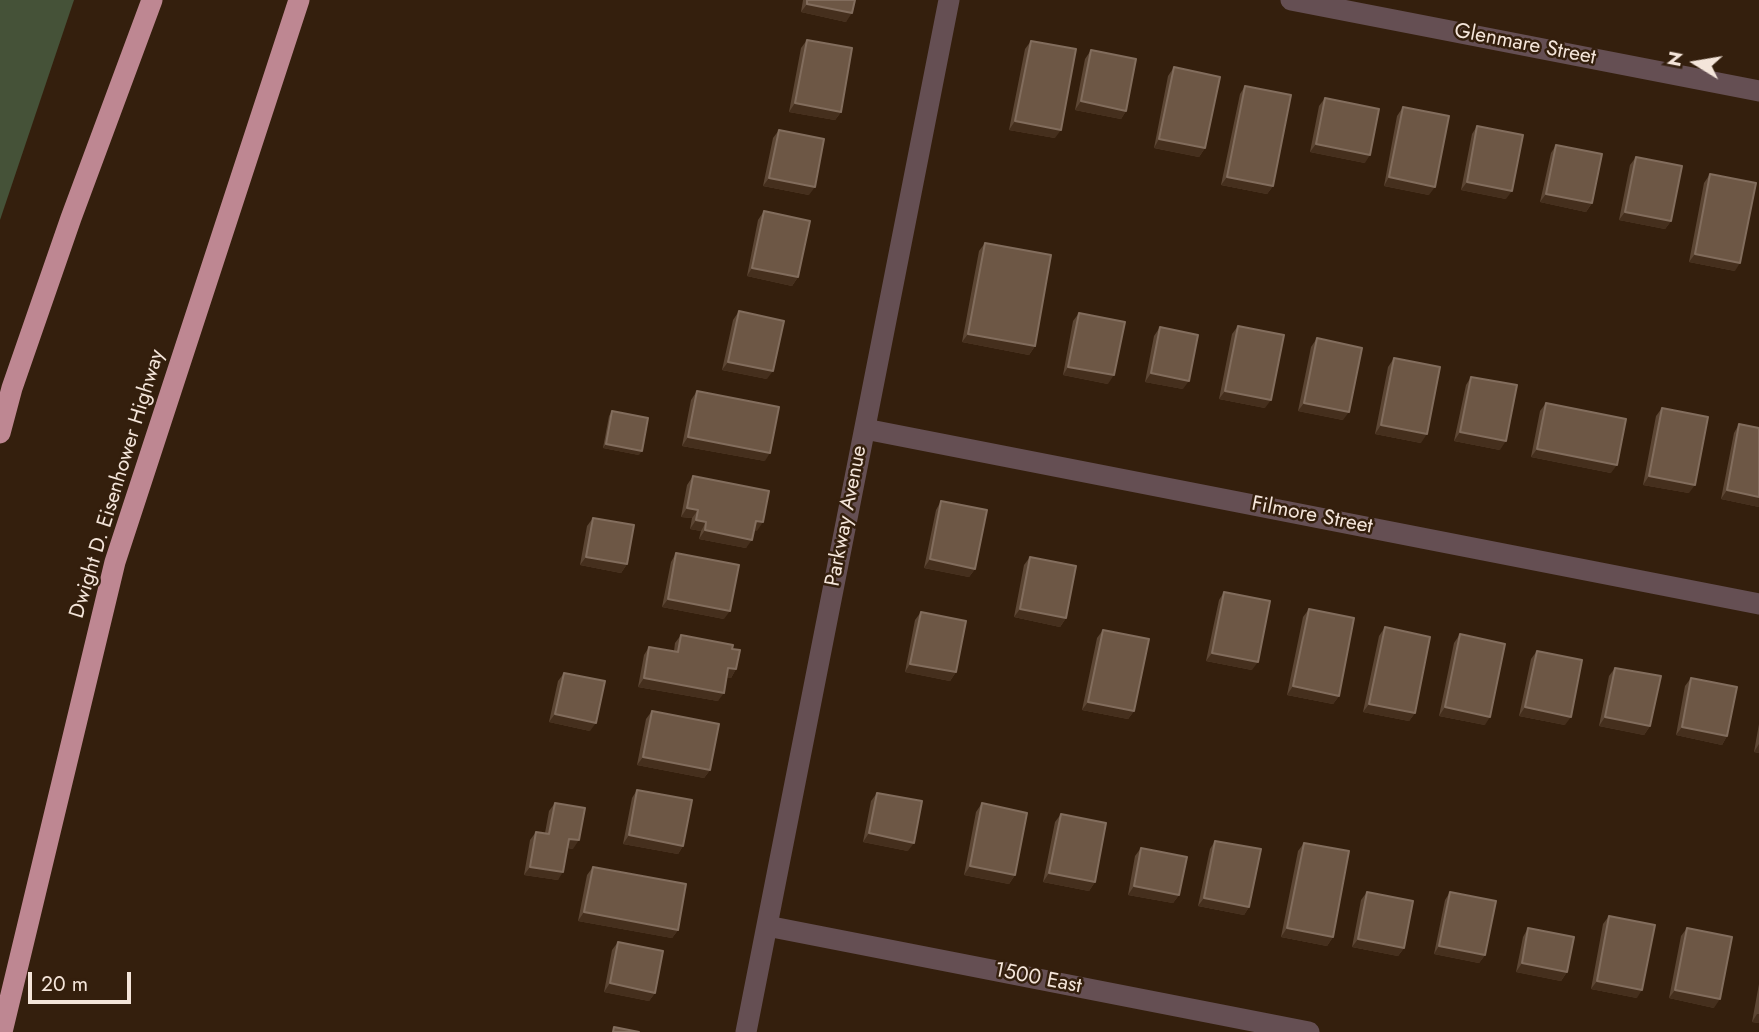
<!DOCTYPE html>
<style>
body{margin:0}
#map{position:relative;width:1759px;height:1032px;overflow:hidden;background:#341f0d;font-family:Jost,sans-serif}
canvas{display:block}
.north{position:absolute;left:1661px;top:28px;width:70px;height:70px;-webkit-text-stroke:5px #341f0d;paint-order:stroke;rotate:281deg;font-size:19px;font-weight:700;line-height:28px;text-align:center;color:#f4e5da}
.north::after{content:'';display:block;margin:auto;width:24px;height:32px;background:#f4e5da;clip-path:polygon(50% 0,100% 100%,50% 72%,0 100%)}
.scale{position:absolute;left:28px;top:972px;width:103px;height:32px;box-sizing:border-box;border:4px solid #f4e5da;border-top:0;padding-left:9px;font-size:21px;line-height:24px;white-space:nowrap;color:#f4e5da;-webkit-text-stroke:5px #341f0d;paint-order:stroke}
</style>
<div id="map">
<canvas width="1759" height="1032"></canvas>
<div class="north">N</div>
<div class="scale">20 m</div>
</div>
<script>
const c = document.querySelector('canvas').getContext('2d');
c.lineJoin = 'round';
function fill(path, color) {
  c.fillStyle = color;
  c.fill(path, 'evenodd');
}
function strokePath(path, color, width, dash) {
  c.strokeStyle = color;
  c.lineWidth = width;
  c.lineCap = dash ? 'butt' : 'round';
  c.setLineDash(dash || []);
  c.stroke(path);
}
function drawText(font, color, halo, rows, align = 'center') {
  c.font = font + ' Jost,sans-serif';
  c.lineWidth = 5;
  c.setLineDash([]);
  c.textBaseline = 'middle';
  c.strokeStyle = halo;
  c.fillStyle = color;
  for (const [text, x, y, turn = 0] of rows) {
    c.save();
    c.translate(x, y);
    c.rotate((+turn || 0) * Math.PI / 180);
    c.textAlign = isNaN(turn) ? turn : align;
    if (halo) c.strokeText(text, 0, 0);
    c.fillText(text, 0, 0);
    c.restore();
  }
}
fill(new Path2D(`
 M 0,0 L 74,0 L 0,220 Z`), '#455238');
strokePath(new Path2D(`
 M 1291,0 L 1759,91
 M 865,429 L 1759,604
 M 767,926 L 1309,1032
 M 746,1032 L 949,0`), '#654f53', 21);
strokePath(new Path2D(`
 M 0,433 L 12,388 L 71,218 L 152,0
 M 2,1032 L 115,562 L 299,0`), '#be8792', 21);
fill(new Path2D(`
 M 803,0 L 855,0 L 846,22 L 801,12 Z
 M 807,40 L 841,112 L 835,120 L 789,112 L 801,48 Z
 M 1031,41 L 1055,138 L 1009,130 L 1025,49 Z
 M 1091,50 L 1126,111 L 1121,119 L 1075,110 L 1085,59 Z
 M 1174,67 L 1205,148 L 1199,157 L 1154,148 L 1168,76 Z
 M 1245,86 L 1273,186 L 1267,194 L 1221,185 L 1240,94 Z
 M 1325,98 L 1365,163 L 1310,152 L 1319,106 Z
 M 1403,107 L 1429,195 L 1384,186 L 1397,116 Z
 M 1477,126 L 1506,199 L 1461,190 L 1472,134 Z
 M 779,130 L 809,195 L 763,186 L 773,138 Z
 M 1556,145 L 1592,203 L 1586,212 L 1540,202 L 1551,153 Z
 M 1636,157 L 1671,221 L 1665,229 L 1619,220 L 1630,165 Z
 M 1710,174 L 1735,271 L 1689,262 L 1704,183 Z
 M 764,211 L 798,277 L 792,286 L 747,276 L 758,220 Z
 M 985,243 L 1035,346 L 1029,355 L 962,342 L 979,251 Z
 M 739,311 L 767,379 L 722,370 L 733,320 Z
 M 1079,313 L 1108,384 L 1063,375 L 1073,321 Z
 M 1238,326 L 1265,408 L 1219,399 L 1232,334 Z
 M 1160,327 L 1183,389 L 1145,382 L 1154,336 Z
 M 1317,338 L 1343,420 L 1298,411 L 1311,347 Z
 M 1394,358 L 1421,443 L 1375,434 L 1388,367 Z
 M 1471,377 L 1500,450 L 1454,441 L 1466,385 Z
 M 697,391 L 765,461 L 682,446 L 691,400 Z
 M 1546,403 L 1611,473 L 1531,457 L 1540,411 Z
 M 1662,408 L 1689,493 L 1643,485 L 1656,416 Z
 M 612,411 L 639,455 L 603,448 L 609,416 Z
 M 1739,424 L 1759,428 L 1759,507 L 1721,499 L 1734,433 Z
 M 693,476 L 757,531 L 754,530 L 746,548 L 699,539 L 701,531 L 690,529 L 692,518 L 681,517 L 687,485 Z
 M 941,501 L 975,569 L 969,577 L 924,568 L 936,510 Z
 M 593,518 L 627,564 L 621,573 L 580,565 L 587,526 Z
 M 676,553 L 724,619 L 662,607 L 671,562 Z
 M 1030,557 L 1066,618 L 1060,627 L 1014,617 L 1024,565 Z
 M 1224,592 L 1252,670 L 1206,661 L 1219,600 Z
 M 1309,609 L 1339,696 L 1333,704 L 1287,695 L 1303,617 Z
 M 921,612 L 956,672 L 950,681 L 905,672 L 915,620 Z
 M 1385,627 L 1415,713 L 1409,721 L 1363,712 L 1379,636 Z
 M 1103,630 L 1134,711 L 1128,719 L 1082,710 L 1097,638 Z
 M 1460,634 L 1485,725 L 1439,716 L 1454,643 Z
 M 681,635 L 732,649 L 736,669 L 731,678 L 726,677 L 718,701 L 638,687 L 644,655 L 649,647 L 674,651 L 675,643 Z
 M 1537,651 L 1565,725 L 1519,716 L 1531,659 Z
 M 1615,668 L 1650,726 L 1644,735 L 1599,726 L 1609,676 Z
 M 564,673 L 590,731 L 549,722 L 558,681 Z
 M 1691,678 L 1727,736 L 1722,745 L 1676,735 L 1685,686 Z
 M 652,711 L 710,770 L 704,778 L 637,765 L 646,719 Z
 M 1759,724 L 1759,753 L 1754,752 Z
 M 637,790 L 683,846 L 678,854 L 623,844 L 632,798 Z
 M 877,793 L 908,851 L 863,842 L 871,801 Z
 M 555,803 L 573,849 L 568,848 L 558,880 L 524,875 L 530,840 L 536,832 L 545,833 L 549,811 Z
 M 982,803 L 1015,875 L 1009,884 L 964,875 L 976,812 Z
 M 1061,814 L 1095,882 L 1089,891 L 1043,882 L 1055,822 Z
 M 1215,841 L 1249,907 L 1244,915 L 1198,906 L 1210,849 Z
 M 1304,843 L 1333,937 L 1327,946 L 1281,937 L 1298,851 Z
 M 1141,848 L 1179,895 L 1173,903 L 1128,895 L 1135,856 Z
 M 593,867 L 678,930 L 672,938 L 578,921 L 587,875 Z
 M 1367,892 L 1404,948 L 1398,956 L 1352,947 L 1361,900 Z
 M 1450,892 L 1485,955 L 1479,963 L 1434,954 L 1445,900 Z
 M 1609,916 L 1637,998 L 1591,989 L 1603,924 Z
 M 1528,928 L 1567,972 L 1561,981 L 1516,972 L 1523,937 Z
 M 1687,928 L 1714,1008 L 1669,998 L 1681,936 Z
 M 618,942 L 655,993 L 649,1001 L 604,992 L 612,950 Z
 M 1759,984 L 1759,1023 L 1752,1022 Z`), '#5c4634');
fill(new Path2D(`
 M 807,4 L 852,13 L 846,22 L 801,12 Z
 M 1081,101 L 1126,111 L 1121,119 L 1075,110 Z
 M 795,103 L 841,112 L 835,120 L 789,112 Z
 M 1015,121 L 1061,130 L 1055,138 L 1009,130 Z
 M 1159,139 L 1205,148 L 1199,157 L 1154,148 Z
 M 1316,144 L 1370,155 L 1365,163 L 1310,152 Z
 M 1227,177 L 1273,186 L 1267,194 L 1221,185 Z
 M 1389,177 L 1435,187 L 1429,195 L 1384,186 Z
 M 769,178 L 815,187 L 809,195 L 763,186 Z
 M 1467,182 L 1512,191 L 1506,199 L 1461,190 Z
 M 1546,194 L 1592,203 L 1586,212 L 1540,202 Z
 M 1625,212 L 1671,221 L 1665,229 L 1619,220 Z
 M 1695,254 L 1740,263 L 1735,271 L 1689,262 Z
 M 752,268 L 798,277 L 792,286 L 747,276 Z
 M 968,334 L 1035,346 L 1029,355 L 962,342 Z
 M 728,362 L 773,371 L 767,379 L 722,370 Z
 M 1068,367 L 1114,375 L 1108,384 L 1063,375 Z
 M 1151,373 L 1189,381 L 1183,389 L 1145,382 Z
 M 1225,391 L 1271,400 L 1265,408 L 1219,399 Z
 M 1304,403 L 1349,412 L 1343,420 L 1298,411 Z
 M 1381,425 L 1427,434 L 1421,443 L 1375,434 Z
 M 1460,432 L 1506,441 L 1500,450 L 1454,441 Z
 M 688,437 L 770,453 L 765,461 L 682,446 Z
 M 606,444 L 642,451 L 639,455 L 603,448 Z
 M 1537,449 L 1617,465 L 1611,473 L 1531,457 Z
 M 1649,476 L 1695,485 L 1689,493 L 1643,485 Z
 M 1727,490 L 1759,497 L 1759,507 L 1721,499 Z
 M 687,508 L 698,510 L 692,518 L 681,517 Z
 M 696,520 L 706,522 L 701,531 L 690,529 Z
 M 756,521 L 763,522 L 757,531 L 750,529 Z
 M 705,530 L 752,540 L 746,548 L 699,539 Z
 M 586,557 L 627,564 L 621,573 L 580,565 Z
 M 930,559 L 975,569 L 969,577 L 924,568 Z
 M 668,599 L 730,611 L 724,619 L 662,607 Z
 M 1020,609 L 1066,618 L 1060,627 L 1014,617 Z
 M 1212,653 L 1258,662 L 1252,670 L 1206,661 Z
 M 910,664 L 956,672 L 950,681 L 905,672 Z
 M 728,668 L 736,669 L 731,678 L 722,677 Z
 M 644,678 L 724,693 L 718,701 L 638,687 Z
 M 1293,686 L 1339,696 L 1333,704 L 1287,695 Z
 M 1088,702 L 1134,711 L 1128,719 L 1082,710 Z
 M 1369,704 L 1415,713 L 1409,721 L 1363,712 Z
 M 1445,707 L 1490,717 L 1485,725 L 1439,716 Z
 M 1525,707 L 1571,717 L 1565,725 L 1519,716 Z
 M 555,714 L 596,723 L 590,731 L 549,722 Z
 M 1605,717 L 1650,726 L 1644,735 L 1599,726 Z
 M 1682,727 L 1727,736 L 1722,745 L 1676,735 Z
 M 1759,744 L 1759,753 L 1754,752 Z
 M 643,757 L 710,770 L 704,778 L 637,765 Z
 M 869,833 L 914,843 L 908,851 L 863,842 Z
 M 629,835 L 683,846 L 678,854 L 623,844 Z
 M 569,839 L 579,840 L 573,849 L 563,847 Z
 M 970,866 L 1015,875 L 1009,884 L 964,875 Z
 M 530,867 L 563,872 L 558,880 L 524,875 Z
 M 1049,873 L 1095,882 L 1089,891 L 1043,882 Z
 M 1134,886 L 1179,895 L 1173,903 L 1128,895 Z
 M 1204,898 L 1249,907 L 1244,915 L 1198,906 Z
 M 584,912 L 678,930 L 672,938 L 578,921 Z
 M 1287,928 L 1333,937 L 1327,946 L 1281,937 Z
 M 1358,939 L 1404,948 L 1398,956 L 1352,947 Z
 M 1439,946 L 1485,955 L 1479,963 L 1434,954 Z
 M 1522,963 L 1567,972 L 1561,981 L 1516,972 Z
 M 1597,981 L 1642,990 L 1637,998 L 1591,989 Z
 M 610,983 L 655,993 L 649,1001 L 604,992 Z
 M 1675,990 L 1720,999 L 1714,1008 L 1669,998 Z
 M 1757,1014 L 1759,1014 L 1759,1023 L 1752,1022 Z`), '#452f1d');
const building = new Path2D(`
 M 807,0 L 855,0 L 852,13 L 807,4 Z
 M 807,40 L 852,48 L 841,112 L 795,103 Z
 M 1031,41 L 1076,49 L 1061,130 L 1015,121 Z
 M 1091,50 L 1136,59 L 1126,111 L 1081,101 Z
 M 1174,67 L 1220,77 L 1205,148 L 1159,139 Z
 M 1245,86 L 1291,95 L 1273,186 L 1227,177 Z
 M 1325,98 L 1379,109 L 1370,155 L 1316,144 Z
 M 1403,107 L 1449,116 L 1435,187 L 1389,177 Z
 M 1477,126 L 1523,135 L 1512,191 L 1467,182 Z
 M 779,130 L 824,139 L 815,187 L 769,178 Z
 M 1556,145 L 1602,154 L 1592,203 L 1546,194 Z
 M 1636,157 L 1682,166 L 1671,221 L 1625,212 Z
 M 1710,174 L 1756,183 L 1740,263 L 1695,254 Z
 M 764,211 L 810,221 L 798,277 L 752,268 Z
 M 985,243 L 1051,255 L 1035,346 L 968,334 Z
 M 739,311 L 784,321 L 773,371 L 728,362 Z
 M 1079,313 L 1125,322 L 1114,375 L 1068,367 Z
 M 1238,326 L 1284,335 L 1271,400 L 1225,391 Z
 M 1160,327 L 1198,335 L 1189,381 L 1151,373 Z
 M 1317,338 L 1362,348 L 1349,412 L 1304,403 Z
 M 1394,358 L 1440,367 L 1427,434 L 1381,425 Z
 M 1471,377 L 1517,385 L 1506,441 L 1460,432 Z
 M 697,391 L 779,407 L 770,453 L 688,437 Z
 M 1546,403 L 1626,419 L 1617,465 L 1537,449 Z
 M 1662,408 L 1708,417 L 1695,485 L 1649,476 Z
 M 612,411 L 648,418 L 642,451 L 606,444 Z
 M 1739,424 L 1759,428 L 1759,497 L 1727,490 Z
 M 693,476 L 769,491 L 763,522 L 756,521 L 752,540 L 705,530 L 706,522 L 696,520 L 698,510 L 687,508 Z
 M 941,501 L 987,510 L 975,569 L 930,559 Z
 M 593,518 L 634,525 L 627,564 L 586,557 Z
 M 676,553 L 739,565 L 730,611 L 668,599 Z
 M 1030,557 L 1076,566 L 1066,618 L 1020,609 Z
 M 1224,592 L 1270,601 L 1258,662 L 1212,653 Z
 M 1309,609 L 1354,618 L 1339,696 L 1293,686 Z
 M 921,612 L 966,621 L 956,672 L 910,664 Z
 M 1385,627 L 1430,637 L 1415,713 L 1369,704 Z
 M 1103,630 L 1149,639 L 1134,711 L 1088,702 Z
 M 1460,634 L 1505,644 L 1490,717 L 1445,707 Z
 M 681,635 L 733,645 L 732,649 L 740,650 L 736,669 L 728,668 L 724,693 L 644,678 L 649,647 L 678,652 Z
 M 1537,651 L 1582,660 L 1571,717 L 1525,707 Z
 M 1615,668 L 1661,676 L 1650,726 L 1605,717 Z
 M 564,673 L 605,681 L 596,723 L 555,714 Z
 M 1691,678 L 1737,687 L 1727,736 L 1682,727 Z
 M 652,711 L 719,724 L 710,770 L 643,757 Z
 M 637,790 L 692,800 L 683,846 L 629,835 Z
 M 877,793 L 922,801 L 914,843 L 869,833 Z
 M 555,803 L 585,808 L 579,840 L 569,839 L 563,872 L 530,867 L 536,832 L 549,834 Z
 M 982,803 L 1027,813 L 1015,875 L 970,866 Z
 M 1061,814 L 1106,823 L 1095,882 L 1049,873 Z
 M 1215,841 L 1261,849 L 1249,907 L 1204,898 Z
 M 1304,843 L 1349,851 L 1333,937 L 1287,928 Z
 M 1141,848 L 1187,857 L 1179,895 L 1134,886 Z
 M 593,867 L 686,884 L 678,930 L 584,912 Z
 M 1367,892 L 1413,901 L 1404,948 L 1358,939 Z
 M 1450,892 L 1496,901 L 1485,955 L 1439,946 Z
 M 1609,916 L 1655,925 L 1642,990 L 1597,981 Z
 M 1528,928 L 1574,937 L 1567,972 L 1522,963 Z
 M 1687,928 L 1732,937 L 1720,999 L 1675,990 Z
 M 618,942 L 663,951 L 655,993 L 610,983 Z
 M 614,1027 L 639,1032 L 613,1032 Z`);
fill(building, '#6d5745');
strokePath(building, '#826d5d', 2);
drawText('21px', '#f4e5da', '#341f0d', [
 ["Glenmare Street",1525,45,11],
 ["Dwight D. Eisenhower Highway",118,484,-73],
 ["Parkway Avenue",847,516,-79],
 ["Filmore Street",1312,516,11],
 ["1500 East",1038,979,11]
]);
</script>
